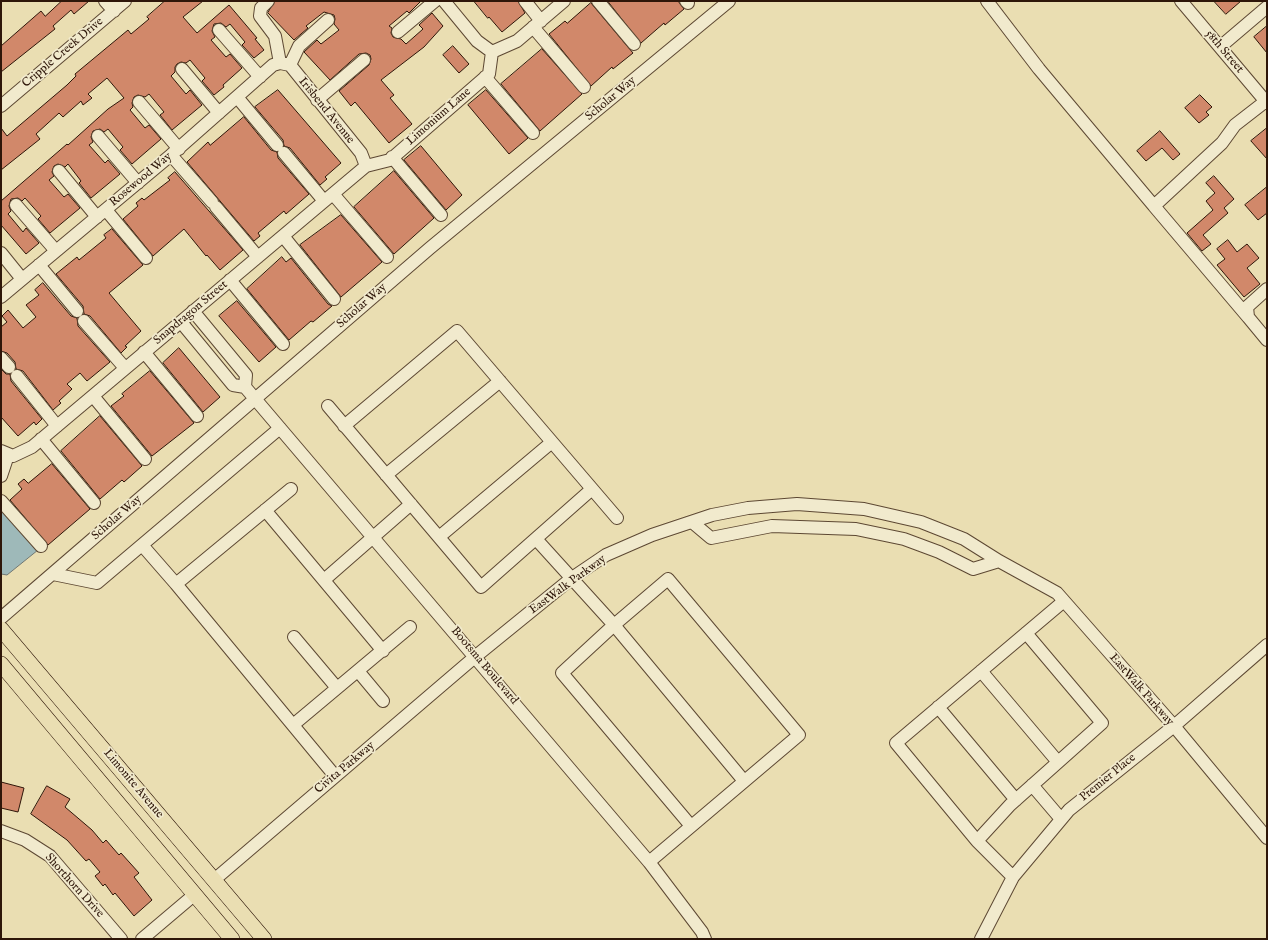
<!DOCTYPE html>
<style>
body{margin:0}
#map{position:relative;width:1268px;height:940px;overflow:hidden;background:#eadeb2;font-family:"IM FELL English",serif}
canvas{display:block}
.frame{position:absolute;inset:0;border:2px solid #2e1609;pointer-events:none}
</style>
<div id="map">
<canvas width="1268" height="940"></canvas>
<div class="frame"></div>
</div>
<script>
const c = document.querySelector('canvas').getContext('2d');
c.lineJoin = 'round';
function fill(path, color) {
  c.fillStyle = color;
  c.fill(path, 'evenodd');
}
function strokePath(path, color, width, dash) {
  c.strokeStyle = color;
  c.lineWidth = width;
  c.lineCap = dash ? 'butt' : 'round';
  c.setLineDash(dash || []);
  c.stroke(path);
}
function drawText(font, color, halo, rows, align = 'center') {
  c.font = font + ' "IM FELL English",serif';
  c.lineWidth = 3.5;
  c.setLineDash([]);
  c.textBaseline = 'middle';
  c.strokeStyle = halo;
  c.fillStyle = color;
  for (const [text, x, y, turn = 0] of rows) {
    c.save();
    c.translate(x, y);
    c.rotate((+turn || 0) * Math.PI / 180);
    c.textAlign = isNaN(turn) ? turn : align;
    if (halo) c.strokeText(text, 0, 0);
    c.fillText(text, 0, 0);
    c.restore();
  }
}
const water = new Path2D(`
 M 1,506 L 38,550 L 7,575 L 1,574 Z`);
fill(water, '#9eb9b9');
strokePath(water, '#717873', 1);
const building = new Path2D(`
 M 62,1 L 89,1 L 74,14 L 71,10 L 53,26 L 55,29 L 1,72 L 1,46 L 41,11 L 45,16 Z
 M 165,1 L 203,1 L 183,17 L 197,33 L 229,5 L 257,38 L 255,39 L 264,50 L 254,58 L 242,45 L 245,42 L 230,24 L 226,27 L 221,23 L 214,24 L 212,31 L 215,37 L 211,40 L 226,57 L 230,54 L 242,68 L 223,85 L 224,87 L 214,95 L 202,81 L 205,78 L 190,60 L 186,63 L 181,62 L 177,64 L 175,67 L 175,72 L 171,76 L 186,94 L 190,90 L 202,105 L 172,130 L 160,115 L 164,112 L 149,94 L 145,97 L 138,95 L 134,97 L 132,103 L 133,107 L 130,110 L 145,128 L 149,125 L 161,139 L 132,164 L 120,150 L 123,147 L 108,129 L 104,132 L 100,129 L 93,131 L 91,137 L 93,142 L 89,145 L 105,163 L 108,160 L 120,174 L 91,198 L 79,183 L 81,181 L 68,164 L 65,167 L 58,164 L 54,166 L 52,172 L 54,176 L 49,180 L 64,197 L 68,194 L 80,208 L 50,233 L 38,219 L 41,216 L 25,198 L 22,201 L 18,198 L 11,199 L 9,206 L 11,211 L 8,214 L 23,232 L 26,228 L 39,243 L 26,254 L 1,225 L 1,201 L 67,144 L 68,145 L 108,109 L 124,98 L 107,78 L 88,94 L 92,98 L 83,105 L 81,101 L 63,117 L 59,113 L 36,134 L 40,139 L 1,170 L 1,128 L 7,136 L 67,85 L 76,76 L 75,74 L 128,30 L 131,34 L 149,19 L 147,17 Z
 M 275,1 L 421,1 L 409,13 L 407,11 L 389,26 L 392,28 L 391,33 L 393,37 L 401,39 L 406,44 L 423,29 L 419,25 L 432,13 L 443,26 L 424,47 L 381,80 L 394,95 L 390,98 L 412,124 L 389,143 L 355,102 L 351,106 L 339,91 L 369,65 L 371,59 L 370,55 L 366,53 L 359,54 L 330,80 L 304,52 L 317,40 L 321,44 L 339,30 L 334,24 L 335,19 L 334,15 L 324,12 L 306,26 L 308,28 L 294,40 L 268,13 Z
 M 474,1 L 518,1 L 525,13 L 502,32 L 489,17 L 488,18 Z
 M 608,1 L 678,1 L 684,9 L 665,25 L 664,23 L 641,43 Z
 M 1214,1 L 1241,1 L 1226,14 Z
 M 591,3 L 633,53 L 613,69 L 612,67 L 591,86 L 549,34 L 565,21 L 567,23 Z
 M 1267,26 L 1267,53 L 1254,37 Z
 M 453,46 L 469,64 L 459,73 L 443,55 Z
 M 542,49 L 582,94 L 540,131 L 501,84 Z
 M 278,90 L 341,163 L 325,177 L 327,179 L 320,185 L 290,148 L 284,146 L 283,140 L 255,107 Z
 M 486,90 L 528,138 L 509,154 L 468,105 Z
 M 1200,95 L 1212,107 L 1206,112 L 1209,115 L 1199,123 L 1185,108 Z
 M 244,117 L 271,150 L 277,152 L 278,158 L 309,194 L 286,214 L 284,211 L 258,233 L 260,236 L 254,241 L 187,162 L 208,142 L 210,145 Z
 M 1267,128 L 1267,159 L 1251,141 Z
 M 1160,131 L 1180,154 L 1173,160 L 1162,148 L 1146,161 L 1137,151 Z
 M 421,146 L 462,195 L 446,210 L 404,160 Z
 M 394,171 L 434,218 L 394,254 L 354,207 Z
 M 175,172 L 243,250 L 220,270 L 207,255 L 206,256 L 184,229 L 153,256 L 123,219 L 138,206 L 136,203 L 142,198 L 144,200 L 170,180 L 168,178 Z
 M 1214,176 L 1234,199 L 1224,208 L 1228,213 L 1203,235 L 1211,244 L 1202,251 L 1187,233 L 1213,210 L 1206,201 L 1215,193 L 1206,183 Z
 M 1267,187 L 1267,213 L 1258,220 L 1245,205 Z
 M 341,215 L 382,262 L 341,297 L 300,245 Z
 M 112,229 L 143,265 L 109,293 L 141,331 L 125,346 L 127,347 L 121,353 L 90,316 L 84,314 L 83,306 L 56,274 L 77,257 L 79,260 L 106,238 L 104,235 Z
 M 1228,240 L 1237,252 L 1247,244 L 1259,258 L 1247,268 L 1260,284 L 1244,297 L 1217,265 L 1225,259 L 1217,249 Z
 M 282,257 L 286,262 L 291,258 L 328,304 L 332,306 L 313,322 L 311,321 L 289,340 L 247,289 Z
 M 43,283 L 71,316 L 77,318 L 78,326 L 110,362 L 87,381 L 80,373 L 67,384 L 72,389 L 59,401 L 61,403 L 53,410 L 23,371 L 16,369 L 15,362 L 7,353 L 1,351 L 1,327 L 7,322 L 2,316 L 8,310 L 23,328 L 36,317 L 26,305 L 39,295 L 35,290 Z
 M 237,301 L 276,347 L 259,362 L 219,316 Z
 M 179,348 L 220,397 L 203,412 L 163,363 Z
 M 1,369 L 6,374 L 10,374 L 11,381 L 42,419 L 36,425 L 34,422 L 18,436 L 1,417 Z
 M 150,371 L 194,423 L 152,456 L 111,406 L 124,396 L 122,394 Z
 M 100,416 L 142,466 L 124,482 L 122,480 L 100,499 L 61,451 Z
 M 52,464 L 90,509 L 48,545 L 10,500 L 22,489 L 18,484 L 24,479 L 28,483 Z
 M 1,782 L 24,788 L 18,812 L 1,808 Z
 M 47,786 L 70,799 L 65,807 L 92,830 L 103,843 L 106,840 L 119,855 L 121,853 L 139,873 L 134,877 L 152,900 L 134,916 L 115,893 L 113,895 L 105,884 L 103,886 L 95,876 L 100,872 L 89,859 L 86,861 L 67,840 L 31,814 Z`);
fill(building, '#d1886a');
strokePath(building, '#2e1609', 1);
const minor = new Path2D(`
 M 105,1 L 114,11
 M 268,1 L 261,8 L 260,16 L 275,36 L 280,63
 M 444,1 L 477,41 L 492,52
 M 525,1 L 541,21
 M 598,1 L 634,44
 M 686,1 L 688,3
 M 987,1 L 1039,69 L 1154,206
 M 1181,1 L 1267,103
 M 533,27 L 584,87
 M 219,30 L 260,77
 M 398,32 L 435,1
 M 1220,47 L 1267,7
 M 492,52 L 517,41 L 564,1
 M 290,65 L 299,46 L 328,20
 M 182,69 L 219,113
 M 485,77 L 533,133
 M 237,97 L 277,145
 M 317,100 L 364,60
 M 139,102 L 179,149
 M 1,106 L 125,1
 M 98,136 L 138,183
 M 284,153 L 324,201
 M 171,155 L 212,202
 M 392,157 L 441,215
 M 59,171 L 97,217
 M 333,194 L 387,257
 M 16,205 L 56,251
 M 216,207 L 258,257
 M 106,210 L 146,258
 M 283,236 L 334,299
 M 1,253 L 22,279
 M 39,265 L 77,311
 M 230,280 L 283,344
 M 1267,289 L 1247,307 L 1248,317 L 1267,340
 M 1,297 L 171,155 L 273,65 L 280,63 L 290,65 L 361,153 L 366,166
 M 193,311 L 246,375 L 245,387
 M 1248,317 L 1154,206 L 1222,143 L 1235,125 L 1266,101
 M 84,321 L 125,368
 M 181,322 L 233,385 L 245,387 L 649,862 L 702,932 L 705,939
 M 144,352 L 197,416
 M 1,358 L 9,367
 M 17,376 L 57,426
 M 93,396 L 145,459
 M 328,406 L 481,587 L 592,489
 M 344,426 L 457,331 L 617,518
 M 41,439 L 94,503
 M 1,451 L 13,456 L 32,447 L 366,166 L 390,160 L 489,74 L 492,52
 M 386,475 L 500,381
 M 1,476 L 8,455
 M 1,501 L 41,546
 M 265,510 L 383,651
 M 692,522 L 711,538 L 772,526 L 856,529 L 904,539 L 939,552 L 973,569 L 999,561
 M 439,537 L 552,442
 M 536,539 L 614,625 L 744,781
 M 142,545 L 176,584 L 291,489
 M 53,574 L 97,583 L 280,428
 M 324,580 L 411,504
 M 176,584 L 335,776
 M 1,618 L 430,248 L 729,1
 M 294,637 L 337,688
 M 358,671 L 383,701
 M 981,671 L 1058,762
 M 938,707 L 1016,800
 M 293,725 L 410,627
 M 1032,785 L 1061,819
 M 1,831 L 25,840 L 50,856 L 121,939
 M 977,841 L 896,743 L 1064,601
 M 649,862 L 799,735 L 668,579 L 614,625 L 562,673 L 691,826
 M 1013,877 L 977,841 L 1010,805 L 1102,723 L 1026,633
 M 214,880 L 476,656 L 572,578 L 606,555 L 652,535 L 712,515 L 748,508 L 797,504 L 864,509 L 921,522 L 964,539 L 999,561 L 1057,593 L 1174,726 L 1267,838
 M 142,939 L 194,895
 M 981,939 L 1013,877 L 1069,810 L 1174,726 L 1267,645`);
const major = new Path2D(`
 M 1,629 L 264,939
 M 1,664 L 232,939`);
strokePath(minor, '#5d4833', 14);
strokePath(major, '#2e1609', 16);
strokePath(minor, '#f1eacd', 12);
strokePath(major, '#eadeb2', 15);
drawText('12px', '#2e1609', '#f1eacd', [
 ["58th Street",1224,52,50],
 ["Cripple Creek Drive",63,53,-40],
 ["Scholar Way",611,99,-40],
 ["Irisbend Avenue",326,111,51],
 ["Limonium Lane",439,117,-41],
 ["Rosewood Way",141,180,-40],
 ["Scholar Way",362,306,-41],
 ["Snapdragon Street",191,313,-40],
 ["Scholar Way",117,518,-41],
 ["EastWalk Parkway",568,585,-36],
 ["Bootsma Boulevard",484,666,50],
 ["EastWalk Parkway",1141,690,49],
 ["Civita Parkway",345,768,-40],
 ["Premier Place",1108,778,-39],
 ["Limonite Avenue",133,784,50],
 ["Shorthorn Drive",74,886,48]
]);
</script>
